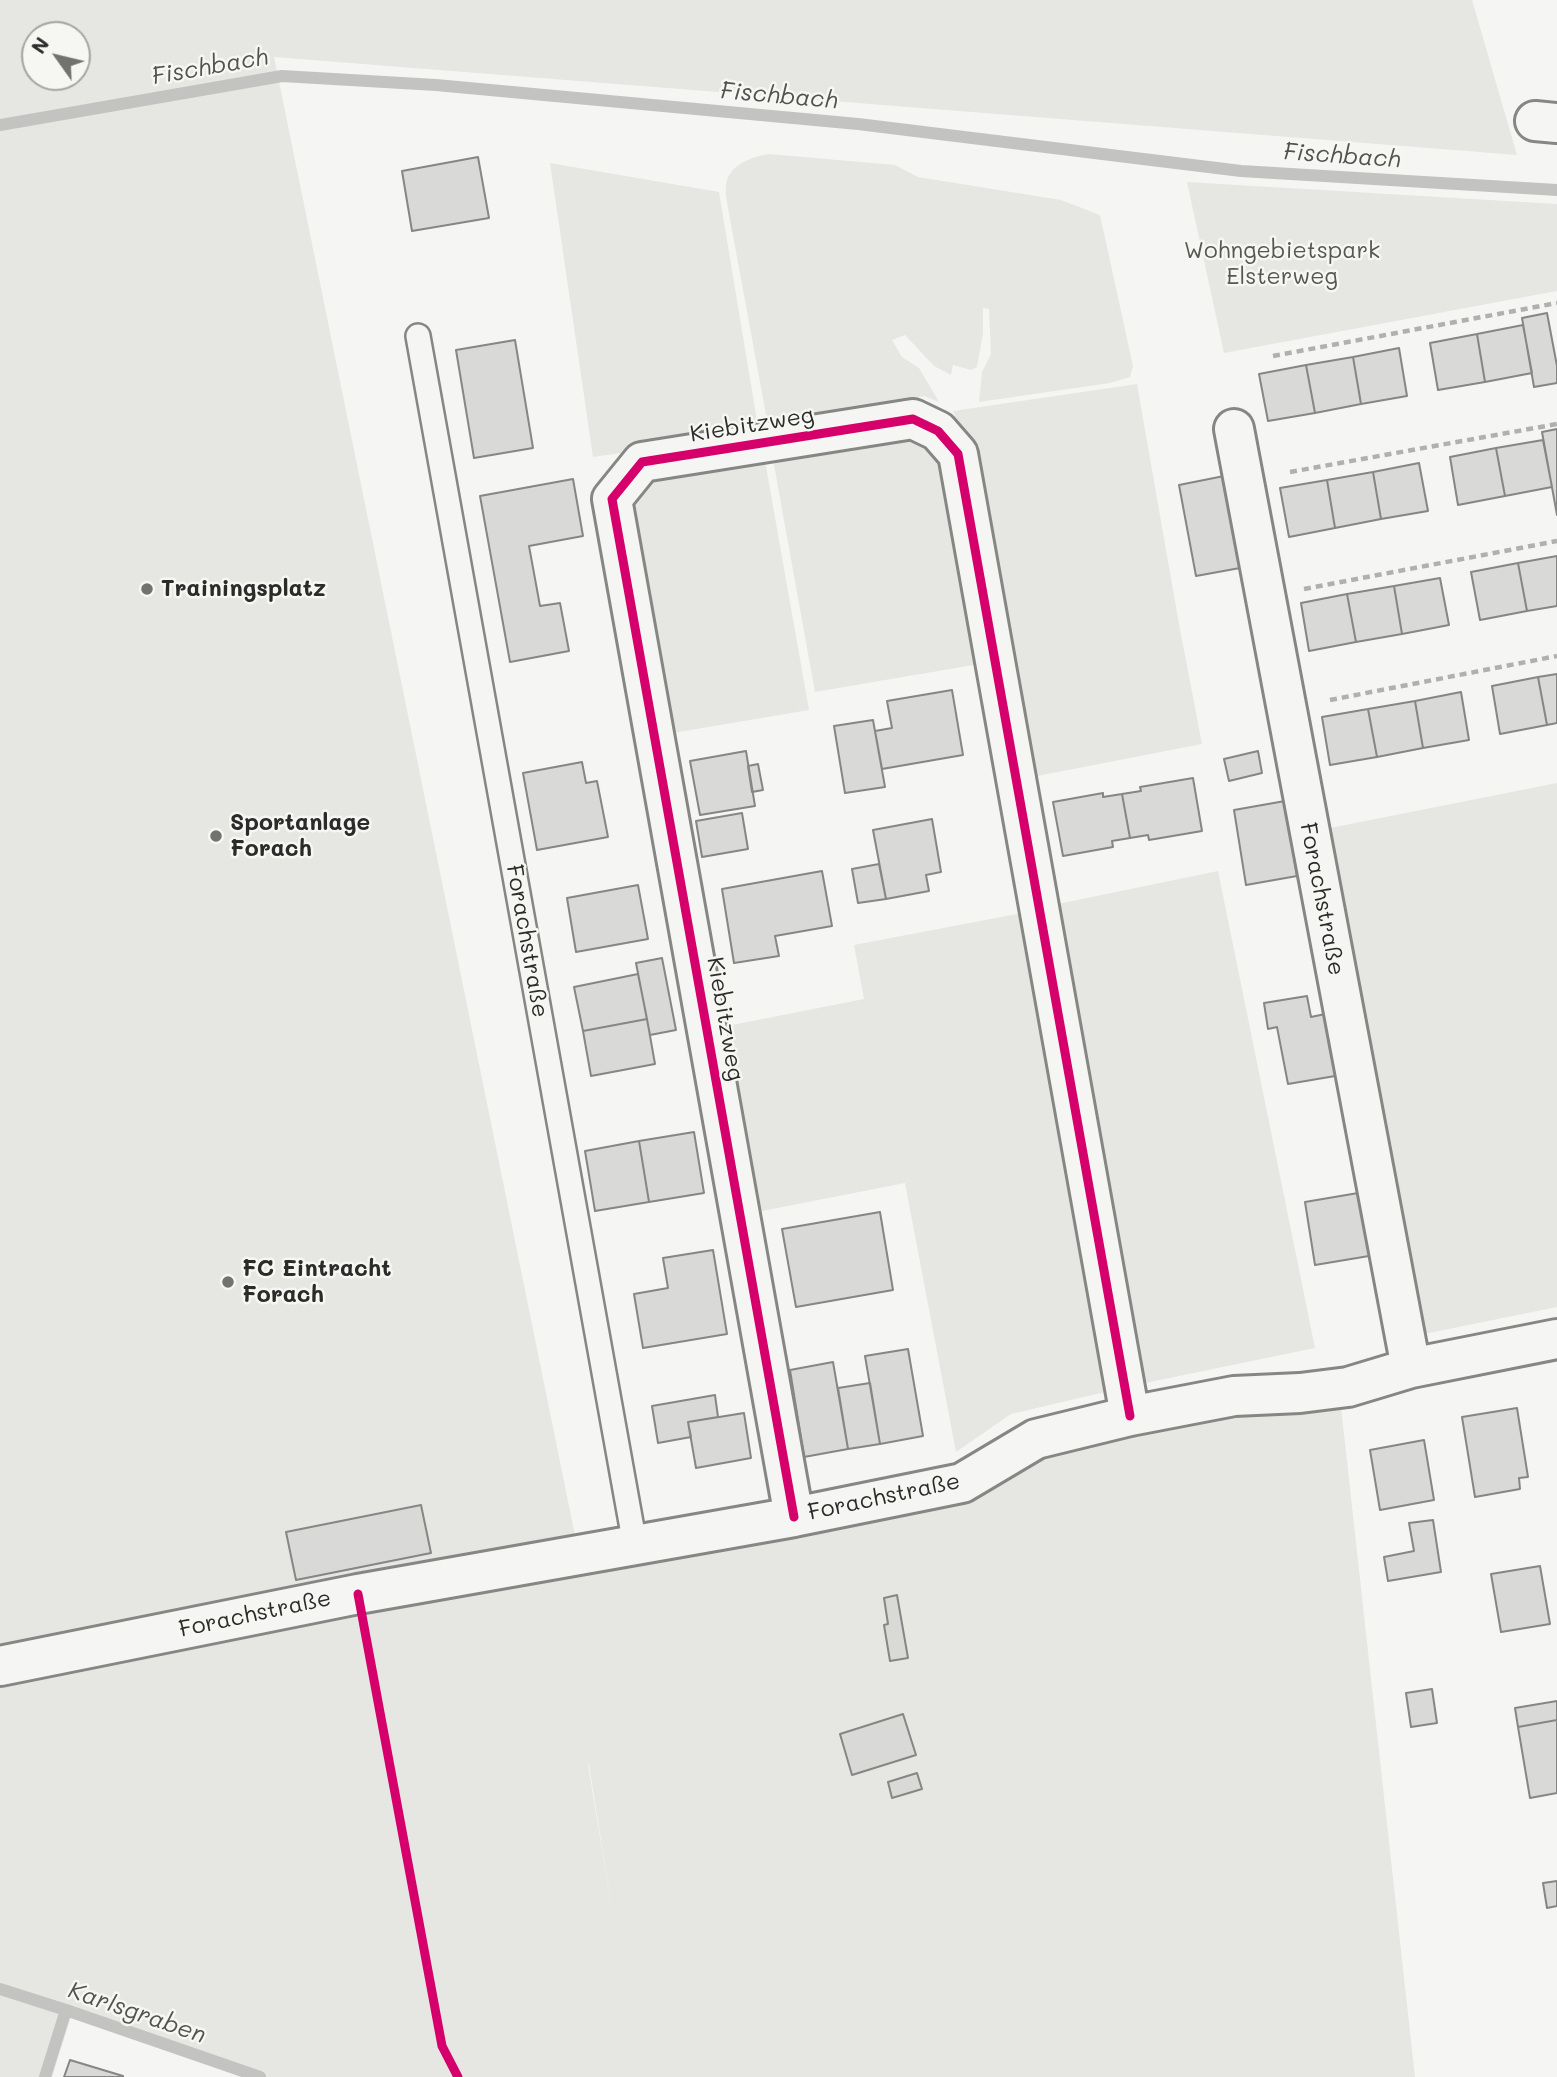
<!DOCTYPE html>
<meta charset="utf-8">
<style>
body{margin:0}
#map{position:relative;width:1557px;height:2077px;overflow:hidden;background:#f5f5f3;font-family:Mali,sans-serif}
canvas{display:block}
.north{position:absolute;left:21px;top:21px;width:70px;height:70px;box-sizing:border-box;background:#f6f6f2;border:2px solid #a5a5a2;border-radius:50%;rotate:304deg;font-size:19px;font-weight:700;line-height:28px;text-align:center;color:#2b2b2b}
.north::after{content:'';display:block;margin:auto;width:24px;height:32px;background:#727271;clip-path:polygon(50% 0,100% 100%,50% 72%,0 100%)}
</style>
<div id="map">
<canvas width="1557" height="2077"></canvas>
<div class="north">N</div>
</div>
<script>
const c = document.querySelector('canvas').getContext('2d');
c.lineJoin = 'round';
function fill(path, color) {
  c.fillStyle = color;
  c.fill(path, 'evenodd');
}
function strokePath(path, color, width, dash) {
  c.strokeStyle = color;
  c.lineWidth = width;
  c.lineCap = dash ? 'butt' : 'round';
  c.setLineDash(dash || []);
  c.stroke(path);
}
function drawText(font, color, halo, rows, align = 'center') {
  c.font = font + ' Mali,sans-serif';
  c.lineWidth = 5;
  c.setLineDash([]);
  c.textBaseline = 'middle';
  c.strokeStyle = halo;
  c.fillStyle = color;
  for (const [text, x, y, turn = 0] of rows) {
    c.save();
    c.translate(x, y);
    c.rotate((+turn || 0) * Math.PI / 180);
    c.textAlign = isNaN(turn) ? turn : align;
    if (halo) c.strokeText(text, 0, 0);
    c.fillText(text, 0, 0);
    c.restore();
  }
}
fill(new Path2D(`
 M 0,0 L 1472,0 L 1517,155 L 274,57 L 580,1560 L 1045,1443 L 1340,1398 L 1415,2077 L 251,2077 L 74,2007 L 52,2077 L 0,2077 ZM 35,35 L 77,35 L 77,77 L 35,77 ZM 588,1765 L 589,1765 L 614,1922 Z
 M 769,154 L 895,165 L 918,177 L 1061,200 L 1100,215 L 1133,366 L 1130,377 L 1110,383 L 979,402 L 982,372 L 991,354 L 989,309 L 983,308 L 983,333 L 977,367 L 971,370 L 953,365 L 951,375 L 934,366 L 905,335 L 892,340 L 902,357 L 919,368 L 939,402 L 924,396 L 782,423 L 773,421 L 766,415 L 728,208 C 727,201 725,192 726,185 C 728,165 753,156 769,154 Z
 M 550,163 L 719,192 L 759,433 L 593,457 Z
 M 1187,182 L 1557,204 L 1557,291 L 1224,353 Z
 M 1137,384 L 1179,624 L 1202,744 L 1032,777 L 960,429 L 953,411 Z
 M 906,431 L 938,450 L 985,663 L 815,692 L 772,454 Z
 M 764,455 L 809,710 L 667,734 L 627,522 L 633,501 L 654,475 Z
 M 1557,783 L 1557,1307 L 1424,1334 L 1325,829 Z
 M 1218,871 L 1315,1348 L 1145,1383 L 1048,906 Z
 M 1022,913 L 1114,1390 L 1011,1414 L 956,1452 L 905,1183 L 757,1212 L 722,1027 L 864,999 L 854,945 Z`), '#e6e6e2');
strokePath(new Path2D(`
 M 0,125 L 282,76 L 436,85 L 858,124 L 1241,171 L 1557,190
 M 0,1989 L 66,2010 L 260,2077
 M 45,2077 L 66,2010`), '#c3c3c1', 12);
const building = new Path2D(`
 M 478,157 L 489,218 L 412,231 L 402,171 Z
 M 1547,313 L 1557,366 L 1557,383 L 1534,387 L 1522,318 Z
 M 1523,325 L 1532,373 L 1485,382 L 1477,334 Z
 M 1477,334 L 1485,382 L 1438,390 L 1430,343 Z
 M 515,340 L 533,448 L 474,458 L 456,350 Z
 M 1399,348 L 1407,396 L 1361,404 L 1353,357 Z
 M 1353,357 L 1361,404 L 1315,413 L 1306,365 Z
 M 1306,365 L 1315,413 L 1268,421 L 1259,374 Z
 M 1557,429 L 1557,515 L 1542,432 Z
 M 1543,440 L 1552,487 L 1505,496 L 1496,448 Z
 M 1496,448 L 1505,496 L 1458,505 L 1450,457 Z
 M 1419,463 L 1428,511 L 1381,519 L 1373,472 Z
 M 1373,472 L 1381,519 L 1335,528 L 1327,480 Z
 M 1234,474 L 1251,566 L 1196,576 L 1179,485 Z
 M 573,479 L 583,536 L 529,546 L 540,606 L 560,603 L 569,651 L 510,662 L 480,496 Z
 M 1327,480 L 1335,528 L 1289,537 L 1280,488 Z
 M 1557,556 L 1557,606 L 1527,611 L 1518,563 Z
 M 1518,563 L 1527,611 L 1480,620 L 1471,572 Z
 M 1440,578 L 1449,625 L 1402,634 L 1394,586 Z
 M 1394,586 L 1402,634 L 1356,642 L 1347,594 Z
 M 1347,594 L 1356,642 L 1309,651 L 1301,603 Z
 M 1557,674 L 1557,723 L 1547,725 L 1538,677 Z
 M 1538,677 L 1547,725 L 1500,734 L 1492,686 Z
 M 952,690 L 963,755 L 882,769 L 875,731 L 892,728 L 887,701 Z
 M 1461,692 L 1469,740 L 1423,748 L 1415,701 Z
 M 1415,701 L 1423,748 L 1377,757 L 1368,709 Z
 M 1368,709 L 1377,757 L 1330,765 L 1322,717 Z
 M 873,720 L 885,787 L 845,793 L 834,726 Z
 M 746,751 L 755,806 L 700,815 L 690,761 Z
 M 1258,751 L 1262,773 L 1229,781 L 1224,759 Z
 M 582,762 L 586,783 L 597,781 L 608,837 L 537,850 L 523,773 Z
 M 758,764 L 763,790 L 752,792 L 748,766 Z
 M 1193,778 L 1202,831 L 1149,840 L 1148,835 L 1130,838 L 1122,794 L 1141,791 L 1140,787 Z
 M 1103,793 L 1103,797 L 1122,794 L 1130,838 L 1112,841 L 1113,847 L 1063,856 L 1053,802 Z
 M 1285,801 L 1297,876 L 1246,885 L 1234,810 Z
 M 742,813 L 748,849 L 702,857 L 696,821 Z
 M 932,819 L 941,872 L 926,875 L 929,891 L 886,899 L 873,830 Z
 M 879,864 L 886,899 L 858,903 L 852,869 Z
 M 822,871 L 832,926 L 775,936 L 779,956 L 734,963 L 722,889 Z
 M 638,885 L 648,939 L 576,952 L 567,898 Z
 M 662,958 L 676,1030 L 650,1035 L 636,963 Z
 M 638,974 L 647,1019 L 583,1031 L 574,987 Z
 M 1307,996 L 1311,1017 L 1330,1013 L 1341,1075 L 1288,1084 L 1277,1027 L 1268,1029 L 1264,1003 Z
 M 647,1019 L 655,1064 L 591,1076 L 583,1031 Z
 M 694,1132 L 704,1193 L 649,1202 L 639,1141 Z
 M 639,1141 L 649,1202 L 595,1211 L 585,1151 Z
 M 1364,1192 L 1375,1255 L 1315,1265 L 1305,1202 Z
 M 880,1212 L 893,1290 L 796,1307 L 782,1229 Z
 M 713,1250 L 727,1334 L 643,1348 L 634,1294 L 668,1288 L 663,1258 Z
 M 908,1349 L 923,1436 L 880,1444 L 865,1356 Z
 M 833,1362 L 848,1449 L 804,1457 L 790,1370 Z
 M 870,1383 L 880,1444 L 848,1449 L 838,1388 Z
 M 715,1395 L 718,1417 L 688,1422 L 691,1437 L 658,1443 L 652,1406 Z
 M 1517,1408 L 1528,1477 L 1519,1478 L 1520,1489 L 1475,1497 L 1462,1417 Z
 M 744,1413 L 751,1458 L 696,1468 L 688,1422 Z
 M 1424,1440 L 1434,1500 L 1380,1510 L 1370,1450 Z
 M 421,1505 L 431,1553 L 296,1580 L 286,1532 Z
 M 1433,1520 L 1441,1572 L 1388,1581 L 1384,1557 L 1414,1551 L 1409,1523 Z
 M 1540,1566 L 1550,1624 L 1501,1632 L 1491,1574 Z
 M 897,1595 L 908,1658 L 890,1661 L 884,1625 L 888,1624 L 884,1598 Z
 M 1432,1689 L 1437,1723 L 1411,1727 L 1406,1693 Z
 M 1557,1701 L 1557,1720 L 1518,1727 L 1515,1708 Z
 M 903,1714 L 916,1755 L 852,1775 L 840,1734 Z
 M 1557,1720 L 1557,1793 L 1530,1798 L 1518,1727 Z
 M 917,1773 L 922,1789 L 892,1798 L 888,1782 Z
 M 1557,1881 L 1557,1906 L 1547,1908 L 1543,1883 Z
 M 70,2060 L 123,2076 L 123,2077 L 64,2077 Z`);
fill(building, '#d9d9d8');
strokePath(building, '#868685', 2);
const service = new Path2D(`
 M 418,336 L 635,1545`);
const minor = new Path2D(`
 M 1535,121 L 1557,123
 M 1234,429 L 1411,1368
 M 794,1517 L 612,499 L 642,462 L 913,419 L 938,431 L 958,454 L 1130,1416
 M 0,1666 L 358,1594 L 794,1517 L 962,1483 L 1036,1439 L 1130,1416 L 1234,1396 L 1300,1393 L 1348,1387 L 1411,1368 L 1557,1339`);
strokePath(service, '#868685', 28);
strokePath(minor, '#868685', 44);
strokePath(new Path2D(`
 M 1273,356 L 1557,303
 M 1290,472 L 1557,424
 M 1304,589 L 1557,541
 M 1330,700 L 1557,656`), '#b0b0af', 4.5, [7, 5]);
strokePath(service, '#f5f5f3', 23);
strokePath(minor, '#f5f5f3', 38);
strokePath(new Path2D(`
 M 794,1517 L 612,499 L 642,462 L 913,419 L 938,431 L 958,454 L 1130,1416
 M 358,1594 L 442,2046 L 458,2077`), '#d6006c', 9);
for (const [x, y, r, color] of [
 [147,589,7,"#727271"],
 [216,836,7,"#727271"],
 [228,1282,7,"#727271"]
]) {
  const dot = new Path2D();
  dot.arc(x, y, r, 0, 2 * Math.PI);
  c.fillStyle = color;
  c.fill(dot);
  strokePath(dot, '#f6f6f2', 2.5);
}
drawText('23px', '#565656', '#f6f6f2', [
 ["Wohngebietspark",1282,251],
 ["Elsterweg",1282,277]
]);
drawText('23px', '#2b2b2b', '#f6f6f2', [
 ["Kiebitzweg",752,425,-9],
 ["Forachstraße",1322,899,79],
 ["Forachstraße",527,941,80],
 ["Kiebitzweg",725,1019,80],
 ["Forachstraße",884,1497,-12],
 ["Forachstraße",255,1614,-12]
]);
drawText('bold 23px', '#2b2b2b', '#f6f6f2', [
 ["Trainingsplatz",161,589],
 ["Sportanlage",230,823],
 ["Forach",230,849],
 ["FC Eintracht",242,1269],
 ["Forach",242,1295]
], 'left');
drawText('italic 24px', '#525251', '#f6f6f2', [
 ["Fischbach",210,67,-10],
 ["Fischbach",779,96,5],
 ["Fischbach",1342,156,4],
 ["Karlsgraben",137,2013,19]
]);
</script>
